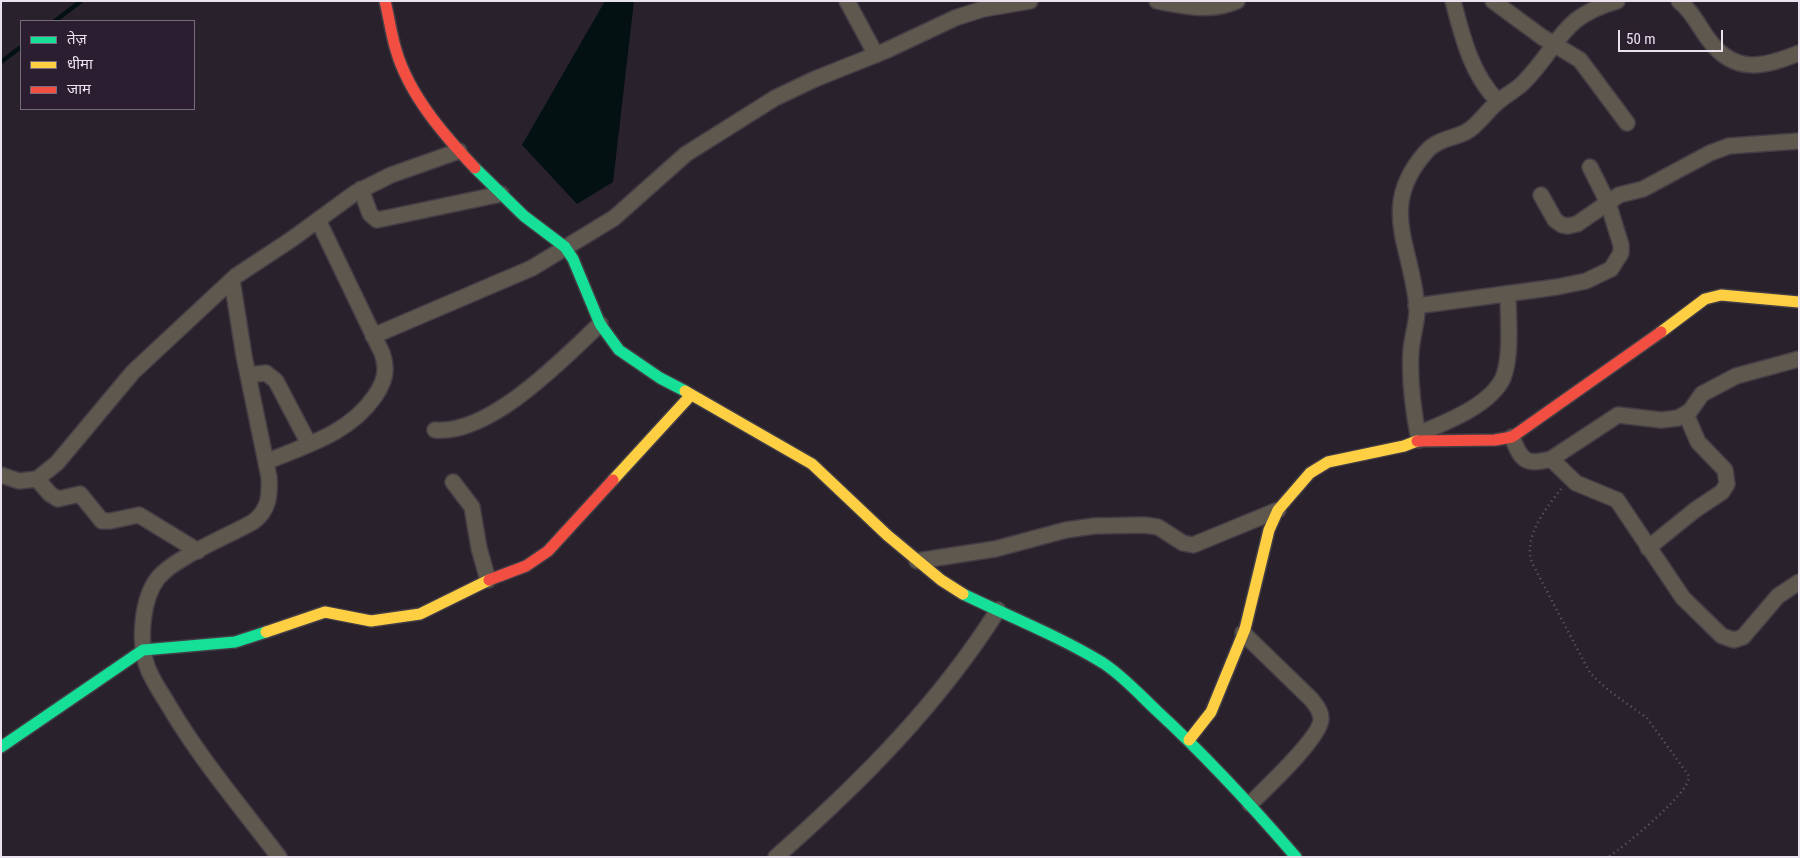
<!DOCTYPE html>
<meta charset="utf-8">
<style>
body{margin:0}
#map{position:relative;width:1800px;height:858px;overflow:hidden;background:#29222c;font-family:"Roboto Condensed","Noto Sans Devanagari",sans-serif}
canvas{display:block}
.frame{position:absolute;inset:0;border:2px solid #eae2ee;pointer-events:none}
.legend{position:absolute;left:20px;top:20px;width:175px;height:90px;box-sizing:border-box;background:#2a1e30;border:1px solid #776c7c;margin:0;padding:6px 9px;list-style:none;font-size:15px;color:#eae2ee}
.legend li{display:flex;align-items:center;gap:10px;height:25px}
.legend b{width:25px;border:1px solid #776c7c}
.scale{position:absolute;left:1618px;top:30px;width:105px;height:22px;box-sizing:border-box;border:2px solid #eae2ee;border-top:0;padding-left:6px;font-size:15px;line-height:18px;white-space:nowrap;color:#eae2ee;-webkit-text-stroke:4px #2a1e30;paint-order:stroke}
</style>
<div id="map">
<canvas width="1800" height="858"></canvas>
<div class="frame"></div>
<ul class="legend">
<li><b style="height:6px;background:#16e098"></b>तेज़</li>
<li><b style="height:6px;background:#ffcf43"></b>धीमा</li>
<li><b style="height:6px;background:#f24e42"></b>जाम</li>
</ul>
<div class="scale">50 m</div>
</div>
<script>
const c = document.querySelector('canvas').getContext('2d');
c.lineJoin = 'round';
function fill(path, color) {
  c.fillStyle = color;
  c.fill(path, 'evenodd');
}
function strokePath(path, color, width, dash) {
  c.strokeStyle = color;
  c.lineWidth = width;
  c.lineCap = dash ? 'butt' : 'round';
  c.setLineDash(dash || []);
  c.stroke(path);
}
fill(new Path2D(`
 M 605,1 L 634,1 L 613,182 L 577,204 L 522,145 Z`), '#041113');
strokePath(new Path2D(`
 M 55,21 L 81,1
 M 1,62 L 21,47`), '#041113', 4.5);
const street = new Path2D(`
 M 847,1 L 876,55
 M 1157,1 C 1185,6 1210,13 1237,1
 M 1453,1 C 1462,36 1472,76 1498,101
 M 1493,1 L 1542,37 L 1580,60 L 1627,123
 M 1679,1 C 1693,12 1699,27 1709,40 C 1735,75 1764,67 1799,53
 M 361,189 L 370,214 L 377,220 L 501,194
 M 1541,195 L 1555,220 L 1562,225 L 1568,226 L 1577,224 L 1619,195 L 1643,189 L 1710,153 L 1729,146 L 1799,141
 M 232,280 L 244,356 L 269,477 C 270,496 269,510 253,522 C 228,536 174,558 158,578 C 142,598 139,639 146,663 C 150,678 161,692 169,706 C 201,760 241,807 279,857
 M 1416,306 L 1557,287 L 1586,281 L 1611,269 L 1621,253 L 1621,245 L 1608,203 L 1590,167
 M 373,336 L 532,268 L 614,218 L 686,154 L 775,98 L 815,79 L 885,51 L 955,18 L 983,9 L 1030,1
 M 248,375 L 266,373 L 276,381 L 309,444
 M 435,430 C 490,435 562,360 600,324
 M 1418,434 C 1444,423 1490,406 1503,378 C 1512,356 1508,317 1508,294
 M 1512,437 C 1521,460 1525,466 1551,459 L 1618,415 L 1661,420 L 1678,418 L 1690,411 L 1702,394 L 1736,376 L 1799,359
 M 1419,440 C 1413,410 1409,382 1411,351 C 1412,337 1417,323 1417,310 C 1414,249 1376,208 1426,152 C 1437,139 1452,139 1466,132 C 1479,125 1487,110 1499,101 C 1507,94 1516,90 1523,83 C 1561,45 1559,17 1617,1
 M 1551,459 L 1576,483 L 1617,500 L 1683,598 L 1722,636 L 1734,640 L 1743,637 L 1778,596 L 1799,582
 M 266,462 C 306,445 349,434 375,396 C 385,381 388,370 382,353 L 318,220
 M 1,475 L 19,481 L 37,479 L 50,494 L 58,499 L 80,494 L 102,521 L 110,521 L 139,515 L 198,551
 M 37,479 L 57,463 L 133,372 L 236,276 L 292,239 L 355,193 L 391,175 L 459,151
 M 453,482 L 472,507 L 479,548 L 488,580
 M 1648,548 L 1695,510 L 1722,492 L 1727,484 L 1725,470 L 1698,442 L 1686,414
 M 917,561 L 995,549 L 1066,530 L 1094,526 L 1144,525 L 1158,527 L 1183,543 L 1193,545 L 1278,510
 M 1243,633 L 1311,699 C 1316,705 1321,711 1321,719 C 1321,737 1265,789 1250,804
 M 776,857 C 860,783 938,705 998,610`);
const fast = new Path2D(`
 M 475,168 L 524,216 L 565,247 L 573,259 L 600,324 L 619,350 L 660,378 L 685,391
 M 963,594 C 1010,617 1059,636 1103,663 C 1123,676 1140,695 1157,711 C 1207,757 1252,806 1296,857
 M 1,747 L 143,650 L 235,642 L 266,632`);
const slow = new Path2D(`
 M 1661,332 L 1705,299 L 1721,295 L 1799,302
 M 685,391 L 812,464 L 887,535 L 941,580 L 963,594
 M 613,480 L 691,395
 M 266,632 L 325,612 L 371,621 L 420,614 L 489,580
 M 1189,740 L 1211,712 L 1245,629 L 1269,530 L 1278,510 L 1310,473 L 1328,462 L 1404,446 L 1417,441`);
const jam = new Path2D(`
 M 385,1 C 389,17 391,34 396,50 C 409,95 444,135 475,168
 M 1417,441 L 1495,440 L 1512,437 L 1661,332
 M 489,580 L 526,566 L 548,551 L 613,480`);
strokePath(street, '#433e46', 18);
strokePath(fast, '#433e46', 14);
strokePath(slow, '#433e46', 14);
strokePath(jam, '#433e46', 14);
strokePath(new Path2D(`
 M 1561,489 C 1545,510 1523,536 1532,563 L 1590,673 L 1608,690 L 1647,718 L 1689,776 C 1691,792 1624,847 1608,857`), '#66615d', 2.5, [1, 4]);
strokePath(street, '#5f584e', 15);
strokePath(fast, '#16e098', 11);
strokePath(slow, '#ffcf43', 11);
strokePath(jam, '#f24e42', 11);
</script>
